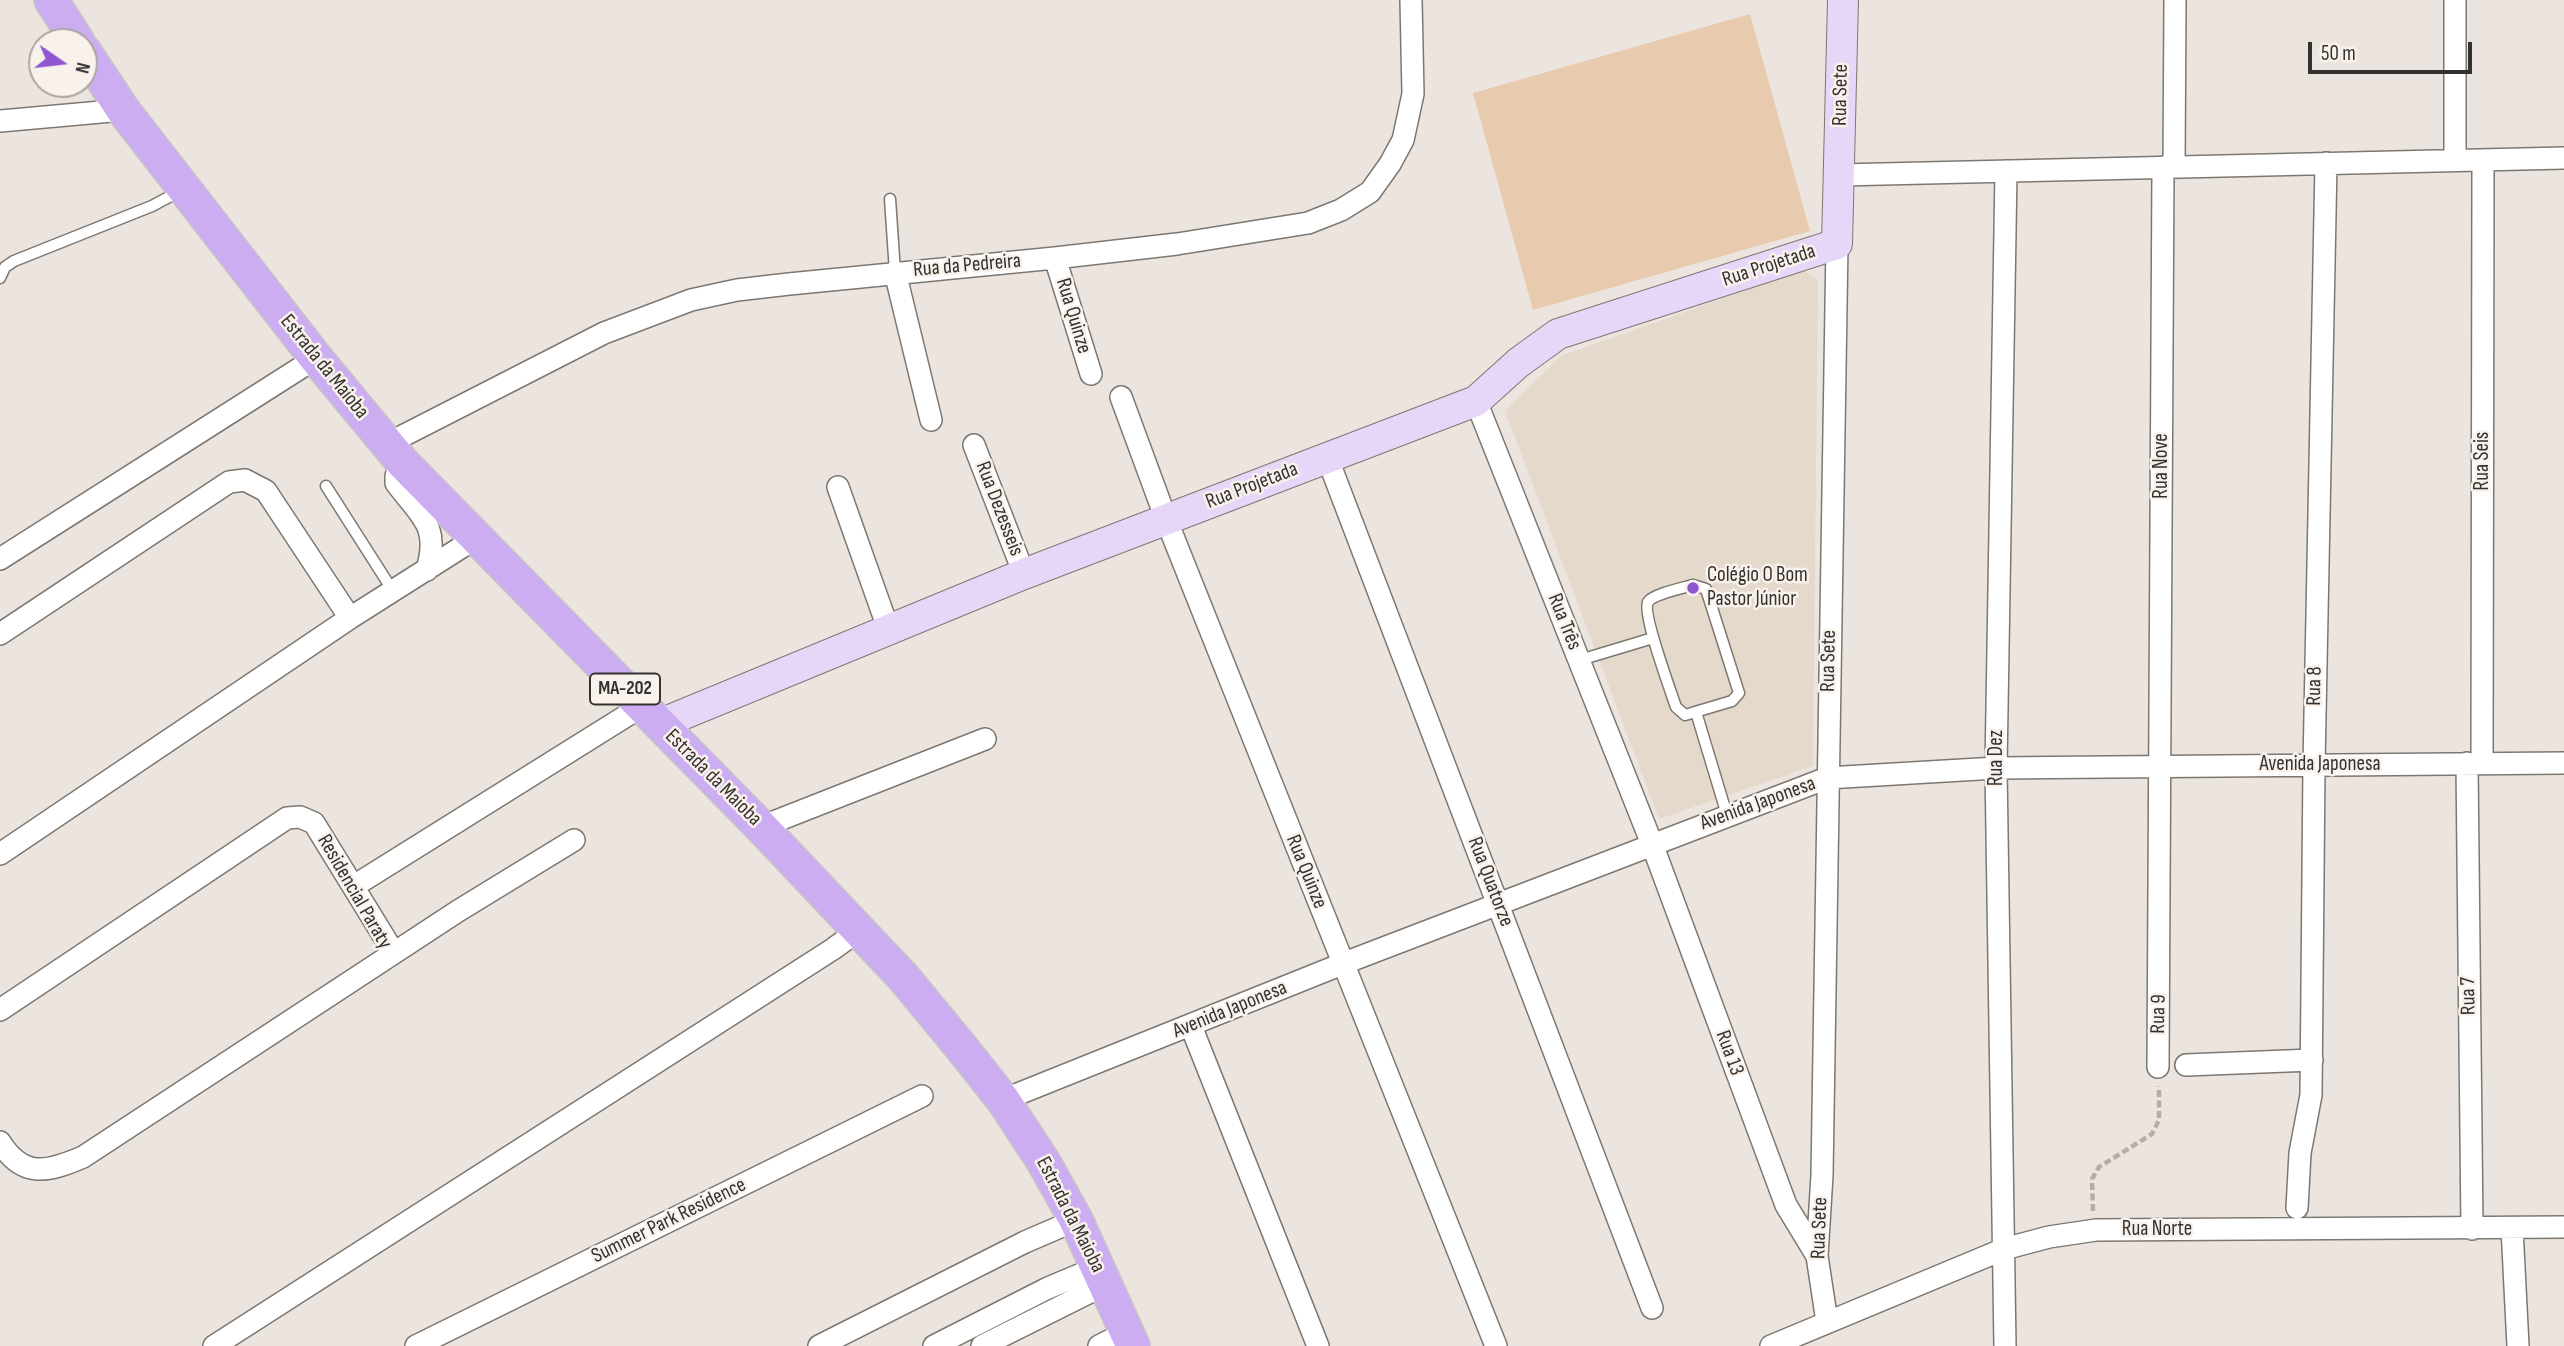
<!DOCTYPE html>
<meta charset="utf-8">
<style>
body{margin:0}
#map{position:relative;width:2564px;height:1346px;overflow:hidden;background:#ece5df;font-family:"Sofia Sans Condensed",sans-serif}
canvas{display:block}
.north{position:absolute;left:28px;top:28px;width:70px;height:70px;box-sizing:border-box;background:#f9f2ec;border:2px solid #aaa5a0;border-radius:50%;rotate:104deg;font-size:19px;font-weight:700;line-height:28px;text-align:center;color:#34322f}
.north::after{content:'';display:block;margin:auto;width:24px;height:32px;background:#8f56ce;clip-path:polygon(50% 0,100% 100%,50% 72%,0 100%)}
.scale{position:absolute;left:2308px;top:42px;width:164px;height:32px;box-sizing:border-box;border:4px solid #34322f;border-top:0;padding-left:9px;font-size:21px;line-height:24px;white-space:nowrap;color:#34322f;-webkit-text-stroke:5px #f9f2ec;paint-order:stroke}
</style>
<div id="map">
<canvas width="2564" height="1346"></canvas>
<div class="north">N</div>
<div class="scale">50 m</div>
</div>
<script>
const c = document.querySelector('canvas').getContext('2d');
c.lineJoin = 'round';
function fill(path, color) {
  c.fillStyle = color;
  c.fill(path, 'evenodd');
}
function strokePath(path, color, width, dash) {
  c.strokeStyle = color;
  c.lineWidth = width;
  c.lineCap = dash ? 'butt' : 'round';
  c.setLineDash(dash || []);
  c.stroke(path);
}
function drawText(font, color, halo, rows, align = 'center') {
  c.font = font + ' "Sofia Sans Condensed",sans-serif';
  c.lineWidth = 5;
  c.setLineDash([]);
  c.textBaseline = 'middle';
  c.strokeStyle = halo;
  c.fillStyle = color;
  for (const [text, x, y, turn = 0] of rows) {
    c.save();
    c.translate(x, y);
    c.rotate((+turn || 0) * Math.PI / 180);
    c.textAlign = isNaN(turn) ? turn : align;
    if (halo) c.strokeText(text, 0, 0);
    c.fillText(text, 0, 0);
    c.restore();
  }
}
fill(new Path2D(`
 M 1803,270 L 1818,280 L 1813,766 L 1659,819 L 1505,411 L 1561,356 Z`), '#e5d9cc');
fill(new Path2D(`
 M 1750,14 L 1810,231 L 1533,310 L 1473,93 Z`), '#e8caae');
const lane = new Path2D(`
 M 890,199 L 895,272
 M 0,278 L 5,267 L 14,261 L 152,206 L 180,191
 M 326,486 L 393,591
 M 1693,585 L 1706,589 L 1739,693 L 1732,701 L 1685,715 L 1676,707 C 1671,692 1642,613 1648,602 C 1653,594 1683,588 1693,585 Z
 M 1580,660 L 1653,638
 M 1696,712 L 1727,815`);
const street = new Path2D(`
 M 2455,0 L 2455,160
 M 0,121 L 123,110
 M 2174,167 L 2175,0
 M 1840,175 L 2564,158
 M 1055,258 L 1091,374
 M 895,272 L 931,420
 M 1121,397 L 1166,519 L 1496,1346
 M 1476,401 L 1652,844 L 1786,1205 L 1817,1256
 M 387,444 L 604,333 L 691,300 L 737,290 L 789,284 L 1055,258 L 1177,244 L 1308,223 L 1341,210 L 1370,192 L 1390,164 L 1403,140 L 1413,94 L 1411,0
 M 974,445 L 1024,574
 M 1327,457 L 1652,1308
 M 403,463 L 396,476 L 396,483 C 421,517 440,525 427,570
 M 838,487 L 888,628
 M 0,559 L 316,358
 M 0,634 L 229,482 L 245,480 L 266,491 L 350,618
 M 2467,763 L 2472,1229
 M 2482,763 L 2483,160
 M 761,827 L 985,739
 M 0,854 L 350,618 L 476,538
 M 354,886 L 642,706
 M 0,1010 L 287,818 L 300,817 L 314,823 L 394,953
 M 1191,1026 L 1318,1346
 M 2186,1065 L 2312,1060
 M 2158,1067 L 2163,167
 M 1003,1100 L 1342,964 L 1827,778 L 1996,768 L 2564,763
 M 0,1142 C 23,1179 48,1172 83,1157 L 458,911 L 574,840
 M 2297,1208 L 2300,1153 L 2311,1095 L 2314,765 L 2326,163
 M 2512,1228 L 2518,1346
 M 1827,1322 L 1817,1256 L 1822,1175 L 1837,244
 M 214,1346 L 833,949 L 859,930
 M 416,1346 L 922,1096
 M 819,1346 L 1025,1242 L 1076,1220
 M 934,1346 L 1048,1288 L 1098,1267
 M 982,1346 L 1106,1284
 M 1099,1346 L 1127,1332
 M 1771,1346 L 2004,1249 L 2049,1237 L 2096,1230 L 2564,1227
 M 2005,1346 L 1996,768 L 2006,171`);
const secondary = new Path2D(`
 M 660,724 L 1024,574 L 1476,401 L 1518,363 L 1558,334 L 1837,244 L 1843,0`);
const primary = new Path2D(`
 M 51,0 L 78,42
 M 84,51 L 123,110 L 316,358 L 403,463 L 761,827 L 904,978 L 961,1047 L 1003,1100 L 1043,1161 L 1076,1220 L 1133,1346`);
strokePath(lane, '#7d7771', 13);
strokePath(street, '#7d7771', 24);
strokePath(secondary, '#7d7771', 32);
strokePath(primary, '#c6c6c5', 36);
strokePath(new Path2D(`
 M 2093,1211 L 2092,1179 L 2099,1167 L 2152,1134 L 2159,1120 L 2159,1086`), '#b3aea9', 4.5, [7, 3.5]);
strokePath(lane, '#fff', 10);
strokePath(street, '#fff', 21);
strokePath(secondary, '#e6d6f8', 30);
strokePath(primary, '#ccadf2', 33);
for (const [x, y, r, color] of [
 [1693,588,7,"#8f56ce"]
]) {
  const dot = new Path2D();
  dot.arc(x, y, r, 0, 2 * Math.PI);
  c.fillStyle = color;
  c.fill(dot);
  strokePath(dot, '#f9f2ec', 2.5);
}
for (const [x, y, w] of [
 [625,689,70]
]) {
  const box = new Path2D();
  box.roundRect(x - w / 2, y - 15.5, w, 31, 5);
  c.fillStyle = '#f9f2ec';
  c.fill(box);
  strokePath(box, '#34322f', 2);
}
drawText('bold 19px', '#34322f', null, [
 ["MA-202",625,689]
]);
drawText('21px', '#34322f', '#f9f2ec', [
 ["Rua Sete",1841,95,-89],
 ["Rua da Pedreira",967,266,-5],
 ["Rua Projetada",1769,266,-18],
 ["Rua Quinze",1073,316,73],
 ["Estrada da Maioba",324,367,51],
 ["Rua Seis",2483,461,-90],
 ["Rua Nove",2162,466,-90],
 ["Rua Projetada",1252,486,-21],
 ["Rua Dezesseis",999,509,69],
 ["Rua Três",1564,622,68],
 ["Rua Sete",1829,661,-89],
 ["Rua 8",2315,686,-89],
 ["Rua Dez",1997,758,-90],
 ["Avenida Japonesa",2320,765],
 ["Estrada da Maioba",713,778,45],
 ["Avenida Japonesa",1758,804,-20],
 ["Rua Quinze",1306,872,68],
 ["Rua Quatorze",1490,882,69],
 ["Residencial Paraty",354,892,60],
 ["Rua 7",2469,996,-91],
 ["Avenida Japonesa",1230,1010,-22],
 ["Rua 9",2159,1014,-89],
 ["Rua 13",1729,1053,70],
 ["Estrada da Maioba",1070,1215,63],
 ["Summer Park Residence",669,1221,-26],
 ["Rua Sete",1820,1228,-88],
 ["Rua Norte",2157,1230]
]);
drawText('21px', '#34322f', '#f9f2ec', [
 ["Colégio O Bom",1707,576],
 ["Pastor Júnior",1707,600]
], 'left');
</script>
